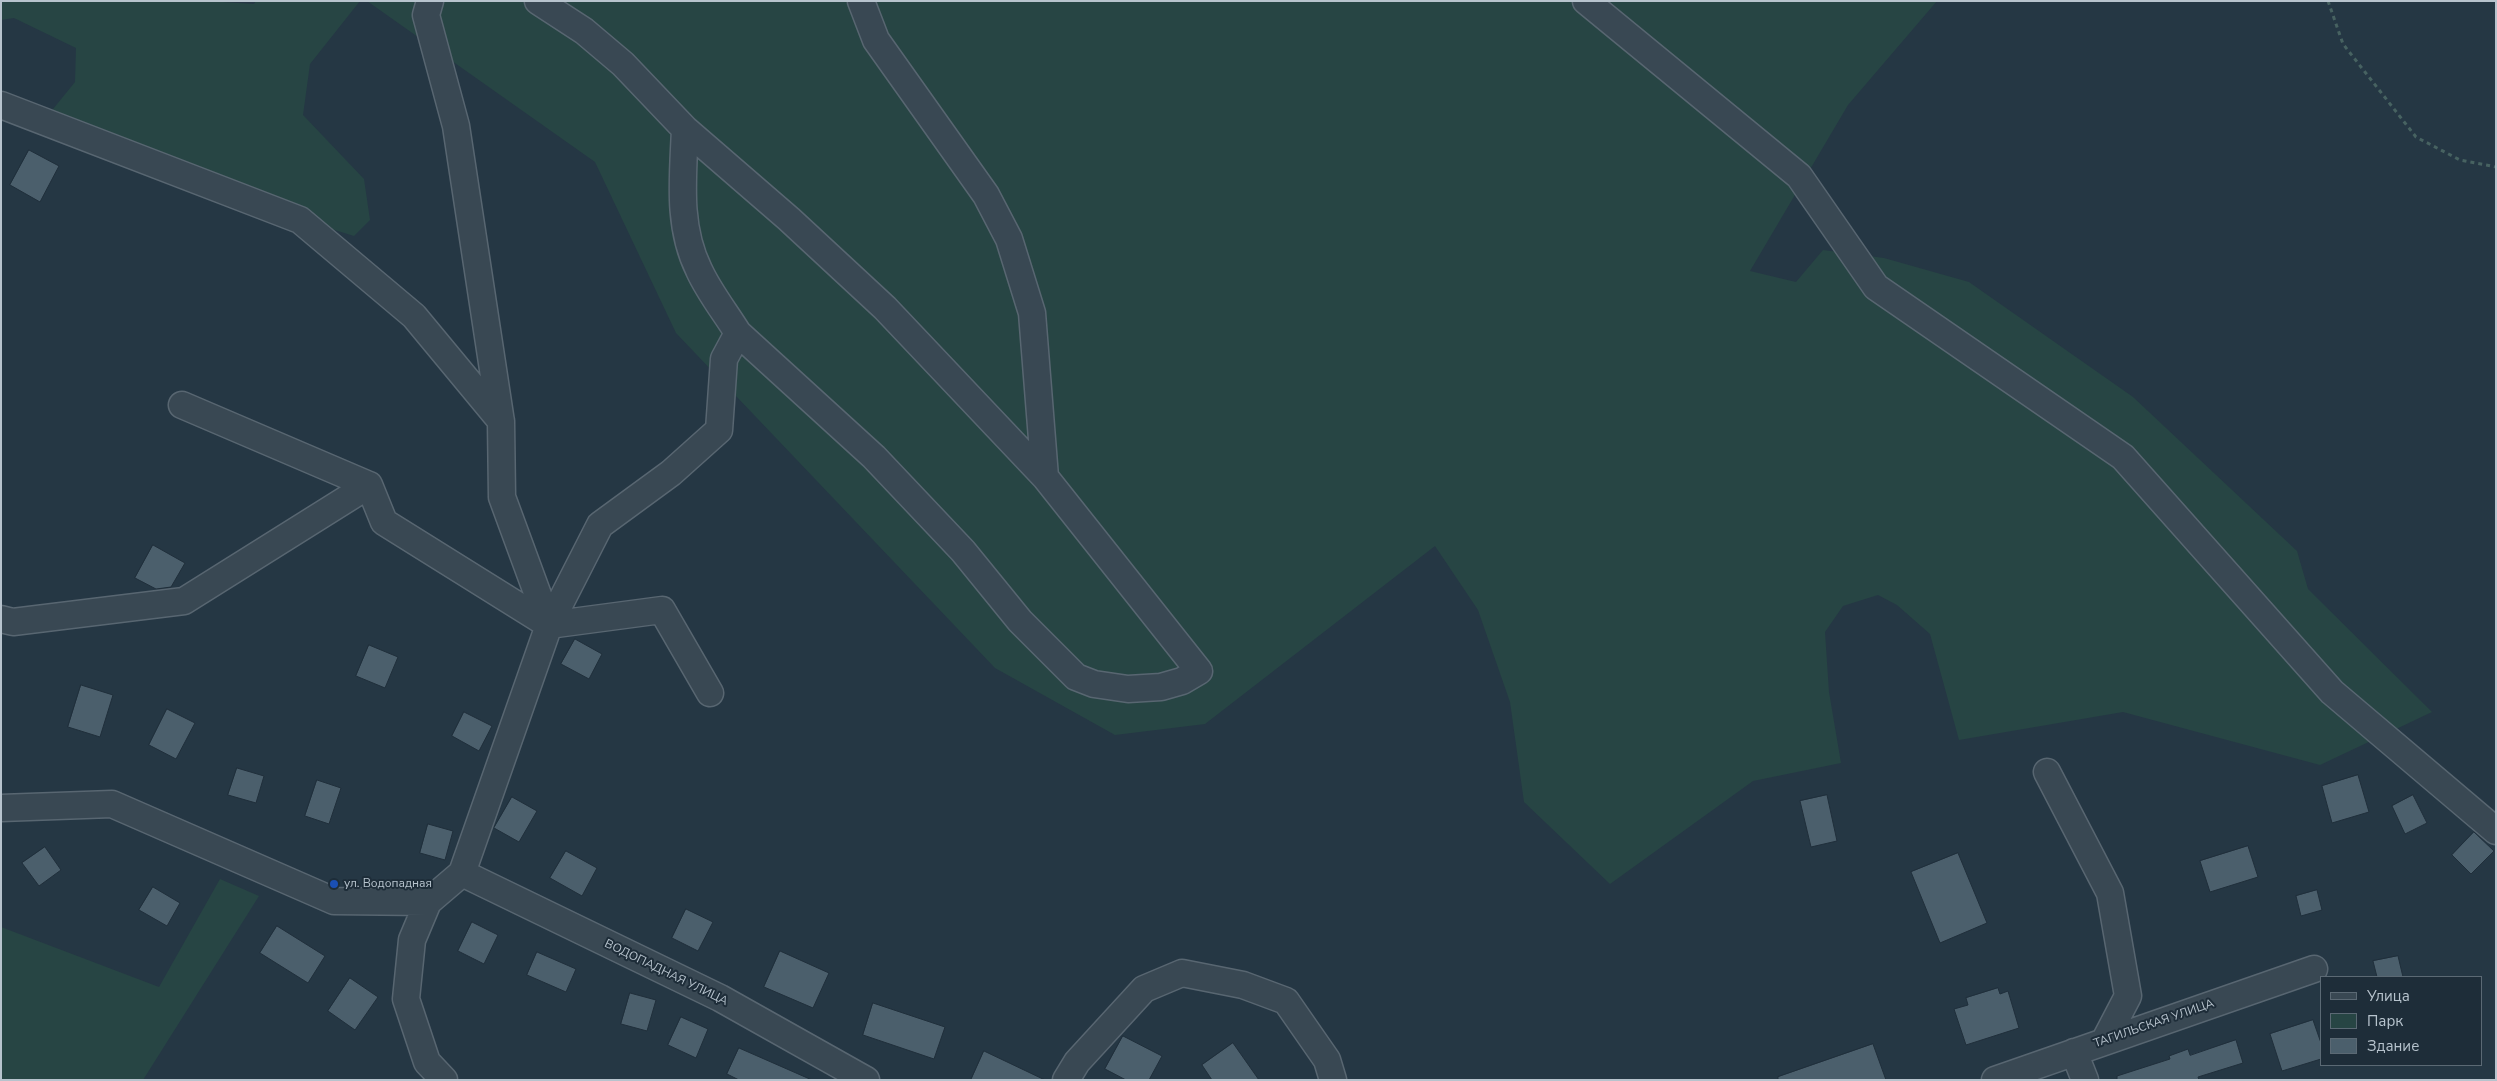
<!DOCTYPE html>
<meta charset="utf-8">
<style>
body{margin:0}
#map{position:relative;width:2497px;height:1081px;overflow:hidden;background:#253744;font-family:"Nunito Sans",sans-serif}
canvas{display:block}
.frame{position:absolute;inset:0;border:2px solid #b7c3cd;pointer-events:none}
.legend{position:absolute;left:2320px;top:976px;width:162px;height:90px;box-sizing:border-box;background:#1e2d39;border:1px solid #5b6974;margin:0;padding:6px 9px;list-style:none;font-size:15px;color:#b7c3cd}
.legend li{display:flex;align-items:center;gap:10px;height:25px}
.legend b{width:25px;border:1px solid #5b6974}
</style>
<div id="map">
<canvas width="2497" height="1081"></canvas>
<div class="frame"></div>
<ul class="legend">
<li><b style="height:6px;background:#394853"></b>Улица</li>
<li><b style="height:14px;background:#274544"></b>Парк</li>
<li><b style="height:14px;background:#4b5f6c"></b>Здание</li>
</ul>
</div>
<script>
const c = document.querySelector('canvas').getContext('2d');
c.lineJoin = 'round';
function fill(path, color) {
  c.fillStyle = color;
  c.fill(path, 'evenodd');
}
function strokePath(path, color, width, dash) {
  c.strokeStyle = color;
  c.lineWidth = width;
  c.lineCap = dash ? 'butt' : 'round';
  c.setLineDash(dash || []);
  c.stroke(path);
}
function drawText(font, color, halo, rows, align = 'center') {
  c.font = font + ' "Nunito Sans",sans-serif';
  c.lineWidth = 4;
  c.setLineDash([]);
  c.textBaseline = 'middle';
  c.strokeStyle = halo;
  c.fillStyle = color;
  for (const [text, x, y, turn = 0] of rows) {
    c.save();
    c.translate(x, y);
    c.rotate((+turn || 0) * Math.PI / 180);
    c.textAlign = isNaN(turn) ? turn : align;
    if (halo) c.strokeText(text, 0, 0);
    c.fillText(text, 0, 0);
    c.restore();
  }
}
fill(new Path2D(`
 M 1,1 L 207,1 L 254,4 L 256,1 L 360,1 L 310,64 L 303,115 L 364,179 L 370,220 L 354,236 L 86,153 L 49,114 L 75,82 L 76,48 L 14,18 L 1,20 Z
 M 367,1 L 1937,1 L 1848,105 L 1750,271 L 1796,282 L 1823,250 L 1884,258 L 1969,282 L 2133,397 L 2297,551 L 2308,589 L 2432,712 L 2320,765 L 2123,712 L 1959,740 L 1930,634 L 1897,605 L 1878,595 L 1843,606 L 1825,632 L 1829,692 L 1841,763 L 1753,781 L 1610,884 L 1524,802 L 1510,702 L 1478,610 L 1435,546 L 1205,724 L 1115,735 L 995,668 L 676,333 L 595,162 Z
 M 220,879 L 259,896 L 143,1080 L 1,1080 L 1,927 L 159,987 Z`), '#274544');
const building = new Path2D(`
 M 29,150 L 59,166 L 40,202 L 10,185 Z
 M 153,545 L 185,563 L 171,587 L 156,589 L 135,578 Z
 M 575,639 L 602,654 L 589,679 L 561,664 Z
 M 369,645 L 398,657 L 385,688 L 356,676 Z
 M 81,685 L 113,695 L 100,737 L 68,727 Z
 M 167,709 L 195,723 L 176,759 L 149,745 Z
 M 464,712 L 492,726 L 479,751 L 452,736 Z
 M 237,768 L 264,776 L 256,803 L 228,795 Z
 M 2358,775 L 2369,812 L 2332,823 L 2322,786 Z
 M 317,780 L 341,788 L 329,824 L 305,816 Z
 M 1827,795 L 1837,841 L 1811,847 L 1800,801 Z
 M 2413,795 L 2427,823 L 2405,834 L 2392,806 Z
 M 512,797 L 537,811 L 519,842 L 494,828 Z
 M 428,824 L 453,831 L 445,860 L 420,853 Z
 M 2474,832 L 2494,851 L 2471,874 L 2452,855 Z
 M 2248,846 L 2258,877 L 2210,892 L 2200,861 Z
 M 45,847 L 61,870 L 39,886 L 22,863 Z
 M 566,851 L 597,868 L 582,896 L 550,878 Z
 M 1958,853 L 1987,923 L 1940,943 L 1911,872 Z
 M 153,887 L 180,903 L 167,926 L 139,910 Z
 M 2317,890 L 2322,910 L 2301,916 L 2296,896 Z
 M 686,909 L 713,922 L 698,951 L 672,938 Z
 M 472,922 L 498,935 L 484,964 L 458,951 Z
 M 277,926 L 325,956 L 308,983 L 260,953 Z
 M 780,951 L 829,973 L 813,1008 L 764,987 Z
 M 537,952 L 576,969 L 566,992 L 527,975 Z
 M 2398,956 L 2403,977 L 2377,977 L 2373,961 Z
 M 350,978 L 378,997 L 355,1030 L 328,1011 Z
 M 1998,988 L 2000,994 L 2008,991 L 2019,1028 L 1966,1045 L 1954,1009 L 1968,1005 L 1966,998 Z
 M 630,993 L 656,1000 L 647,1031 L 621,1024 Z
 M 873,1003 L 945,1027 L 934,1059 L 863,1035 Z
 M 681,1017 L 708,1029 L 696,1058 L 668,1045 Z
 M 2313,1020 L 2321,1043 L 2321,1059 L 2282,1071 L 2270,1034 Z
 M 1123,1036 L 1162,1056 L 1149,1080 L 1126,1080 L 1105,1069 Z
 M 2236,1040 L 2243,1063 L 2198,1077 L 2199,1080 L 2117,1080 L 2117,1076 L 2170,1059 L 2169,1056 L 2188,1049 L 2190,1055 Z
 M 1233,1043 L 1259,1080 L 1212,1080 L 1202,1065 Z
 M 1873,1044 L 1886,1080 L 1778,1080 L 1778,1077 Z
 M 739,1048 L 812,1080 L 739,1080 L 727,1074 Z
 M 984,1051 L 1045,1080 L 971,1080 Z`);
fill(building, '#4b5f6c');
strokePath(building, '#202f3b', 1);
const minor = new Path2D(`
 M 538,1 L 584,31 L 623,64 L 685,129 L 789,219 L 885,308 L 1045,477 L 1199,671 L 1182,681 L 1161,687 L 1128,689 L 1094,684 L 1076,677 L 1020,621 L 963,551 L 874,457 L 738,333 L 724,359 L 719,430 L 671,473 L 600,525 L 549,625 L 662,610 L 710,693
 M 861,1 L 876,40 L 986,195 L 1009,239 L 1032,313 L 1045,477
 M 1586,1 L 1799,176 L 1876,287 L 2123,457 L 2332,692 L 2496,831
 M 1,105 L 300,220 L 414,316 L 501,421
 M 685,129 C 683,177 677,226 699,270 C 709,292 725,312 738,333
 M 182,405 L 369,485 L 384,522 L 549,625
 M 1,619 L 13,622 L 184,601 L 369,485
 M 2047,772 L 2110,893 L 2128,996 L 2104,1042
 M 1,808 L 112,804 L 334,901 L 428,902 L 462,873 L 549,625 L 502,497 L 501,422 L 456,126 L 426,15 L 430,1
 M 462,873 L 720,998 L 866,1080
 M 428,902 L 412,940 L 406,999 L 427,1062 L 444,1080
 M 2074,1052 L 2085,1080
 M 1066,1080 L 1077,1062 L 1144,989 L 1182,973 L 1243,985 L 1286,1001 L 1327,1060 L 1333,1080
 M 1995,1080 L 2314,969`);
strokePath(minor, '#586671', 29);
strokePath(new Path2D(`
 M 2328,1 L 2343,44 L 2416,137 L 2460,160 L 2496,167`), '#476261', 3, [4, 4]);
strokePath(minor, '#394853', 26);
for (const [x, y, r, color] of [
 [334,884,5,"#1a4fb4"]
]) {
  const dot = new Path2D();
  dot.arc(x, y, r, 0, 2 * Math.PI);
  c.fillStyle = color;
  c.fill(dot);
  strokePath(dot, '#1e2d39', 2);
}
drawText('12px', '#b7c3cd', '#1e2d39', [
 ["ул. Водопадная",344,884]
], 'left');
drawText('12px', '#b7c3cd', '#1e2d39', [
 ["ВОДОПАДНАЯ УЛИЦА",666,973,26],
 ["ТАГИЛЬСКАЯ УЛИЦА",2154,1024,-19]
]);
</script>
